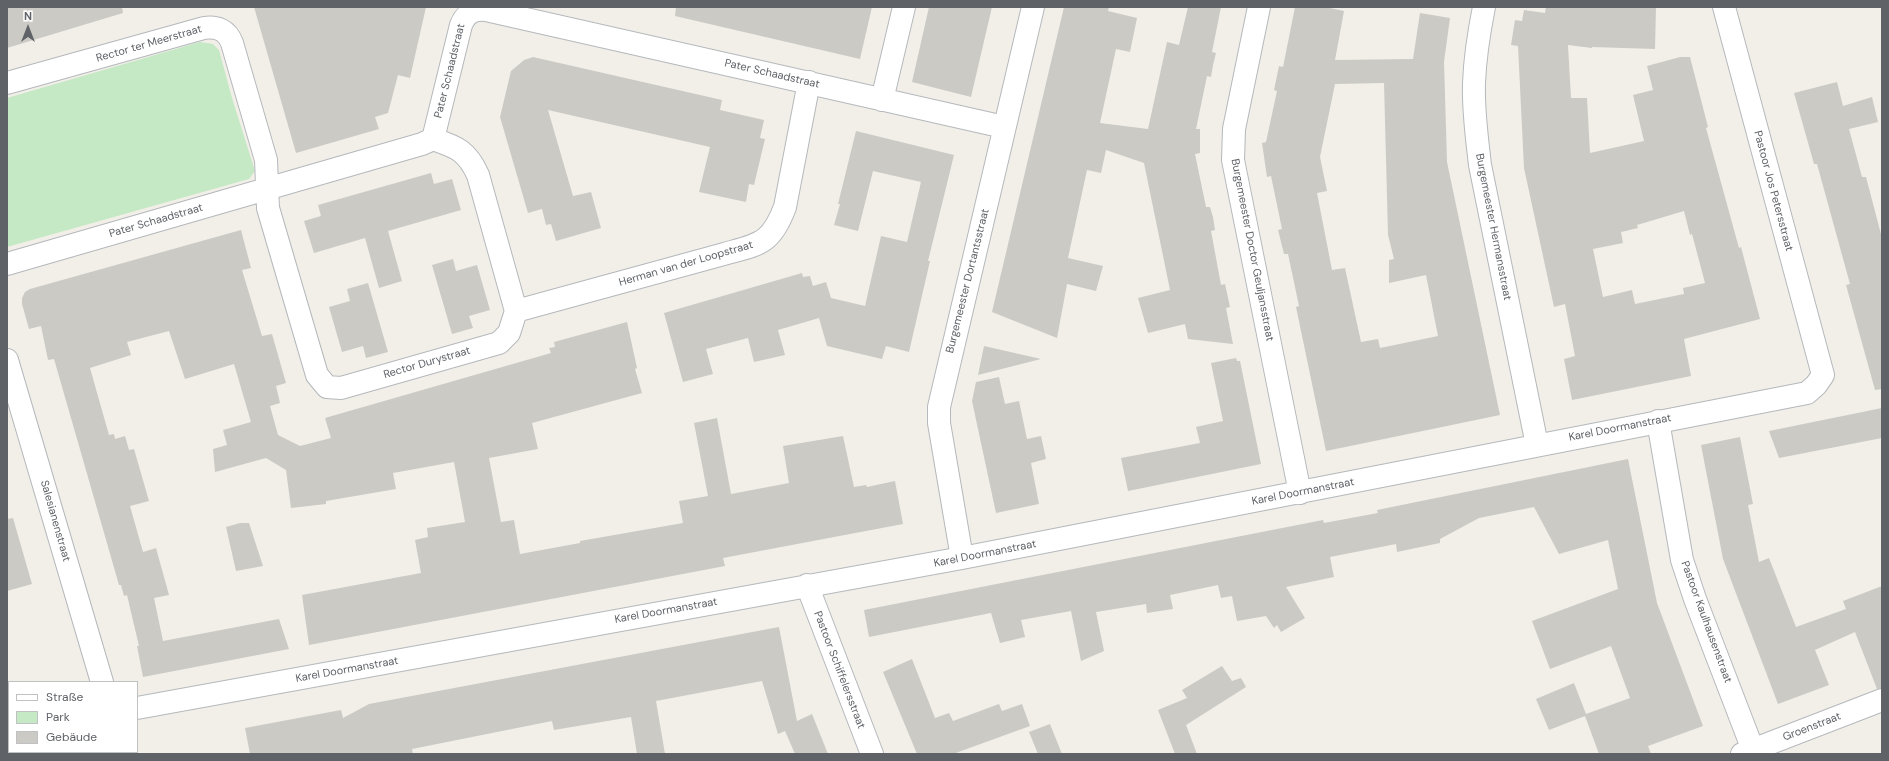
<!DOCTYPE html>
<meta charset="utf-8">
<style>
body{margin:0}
#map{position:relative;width:1889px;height:761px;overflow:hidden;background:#f1efe8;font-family:"DM Sans",sans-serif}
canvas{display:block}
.frame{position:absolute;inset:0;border:8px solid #5f6368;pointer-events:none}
.legend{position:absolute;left:8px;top:681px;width:130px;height:72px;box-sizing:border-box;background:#fff;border:1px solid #bfc1c3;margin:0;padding:5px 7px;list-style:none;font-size:12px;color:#5f6368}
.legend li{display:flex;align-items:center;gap:8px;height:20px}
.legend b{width:20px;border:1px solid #bfc1c3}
.north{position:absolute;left:8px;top:8px;width:40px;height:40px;-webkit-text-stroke:3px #fff;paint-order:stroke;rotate:0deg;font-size:11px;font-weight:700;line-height:16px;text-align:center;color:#5f6368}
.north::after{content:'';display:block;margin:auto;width:14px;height:18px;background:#5f6368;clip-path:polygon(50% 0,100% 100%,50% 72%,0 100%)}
</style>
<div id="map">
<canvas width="1889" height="761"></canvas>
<div class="frame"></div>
<ul class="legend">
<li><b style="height:5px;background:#fff"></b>Straße</li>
<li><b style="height:11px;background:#c5e8c5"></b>Park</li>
<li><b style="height:11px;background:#cccac5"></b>Gebäude</li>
</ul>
<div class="north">N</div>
</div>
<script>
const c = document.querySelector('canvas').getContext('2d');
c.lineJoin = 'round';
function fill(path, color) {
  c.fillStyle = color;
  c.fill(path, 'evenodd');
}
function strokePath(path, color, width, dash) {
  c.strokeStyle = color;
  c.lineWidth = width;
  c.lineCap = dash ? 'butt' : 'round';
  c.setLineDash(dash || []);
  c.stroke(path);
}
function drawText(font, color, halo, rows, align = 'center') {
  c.font = font + ' "DM Sans",sans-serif';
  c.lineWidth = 3;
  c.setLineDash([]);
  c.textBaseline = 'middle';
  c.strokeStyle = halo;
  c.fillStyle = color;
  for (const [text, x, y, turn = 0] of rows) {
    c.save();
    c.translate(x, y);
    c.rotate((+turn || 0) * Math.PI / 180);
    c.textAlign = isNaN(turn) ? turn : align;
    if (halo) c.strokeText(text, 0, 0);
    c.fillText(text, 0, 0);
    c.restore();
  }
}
fill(new Path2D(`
 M 200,42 L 213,44 L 219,50 L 232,98 L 255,171 L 249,179 L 7,247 L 7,98 Z`), '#c5e8c5');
fill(new Path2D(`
 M 7,7 L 122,7 L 123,13 L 7,48 Z
 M 254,7 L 426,7 L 410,78 L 398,75 L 388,113 L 375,117 L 379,129 L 296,153 Z
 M 676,7 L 872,7 L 860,59 L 675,16 Z
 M 929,7 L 992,7 L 971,97 L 912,82 Z
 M 1064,7 L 1109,7 L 1108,11 L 1137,18 L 1130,52 L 1116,49 L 1100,123 L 1148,129 L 1167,42 L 1179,45 L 1188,7 L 1221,7 L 1212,52 L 1216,53 L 1213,65 L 1211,77 L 1207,76 L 1196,129 L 1200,129 L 1200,153 L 1195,154 L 1206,207 L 1210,207 L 1213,217 L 1215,230 L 1211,231 L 1221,285 L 1225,284 L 1230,307 L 1226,308 L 1233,344 L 1188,339 L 1185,324 L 1148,333 L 1138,298 L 1170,290 L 1144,163 L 1106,150 L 1101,173 L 1087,170 L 1068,258 L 1103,266 L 1096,291 L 1067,284 L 1057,338 L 992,312 Z
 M 1295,7 L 1325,7 L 1344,11 L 1335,60 L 1413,59 L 1420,13 L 1450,18 L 1444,62 L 1447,162 L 1500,415 L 1326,451 L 1296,307 L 1299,306 L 1288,254 L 1284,254 L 1278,230 L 1282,229 L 1271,176 L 1267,177 L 1262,143 L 1266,142 L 1277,91 L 1274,90 L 1279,66 L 1283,67 ZM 1384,83 L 1388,235 L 1394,259 L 1389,260 L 1389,283 L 1426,275 L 1438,336 L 1380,348 L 1378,339 L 1361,342 L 1345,268 L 1332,270 L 1317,193 L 1327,191 L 1320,157 L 1335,84 Z
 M 1546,7 L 1656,7 L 1655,49 L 1592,47 L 1592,48 L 1568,45 L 1571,98 L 1587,98 L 1590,153 L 1644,141 L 1633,95 L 1653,90 L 1647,66 L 1680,57 L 1690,57 L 1708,127 L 1706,128 L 1739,248 L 1741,247 L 1760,319 L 1684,339 L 1691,376 L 1572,400 L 1564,359 L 1575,356 L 1565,304 L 1554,307 L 1524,168 L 1518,46 L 1511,45 L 1515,20 L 1522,21 L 1524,10 L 1545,13 ZM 1684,211 L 1690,235 L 1692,234 L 1705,283 L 1683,288 L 1684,294 L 1635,304 L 1632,290 L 1603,297 L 1593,249 L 1623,243 L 1621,232 L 1638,228 L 1637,225 Z
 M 533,57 L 722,100 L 720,110 L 764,120 L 760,138 L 765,139 L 754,185 L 749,184 L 746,202 L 699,192 L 710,147 L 548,110 L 573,196 L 591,192 L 601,228 L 556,241 L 551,224 L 546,225 L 542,209 L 528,213 L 500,117 L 511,71 L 524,60 Z
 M 1837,82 L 1843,106 L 1872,97 L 1878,122 L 1849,129 L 1862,177 L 1866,177 L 1882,238 L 1882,389 L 1875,390 L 1846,285 L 1850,284 L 1817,164 L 1814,164 L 1794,93 Z
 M 856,131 L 954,155 L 928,261 L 930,261 L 909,352 L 886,346 L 882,359 L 827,346 L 819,318 L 778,330 L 785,355 L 754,362 L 748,338 L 706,349 L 713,374 L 683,382 L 664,313 L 802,273 L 803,277 L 810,276 L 813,286 L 826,282 L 831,298 L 865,306 L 881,236 L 907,242 L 921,182 L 873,171 L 858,231 L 834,225 L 840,204 L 838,204 Z
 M 431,173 L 434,184 L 452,179 L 461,210 L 388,231 L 402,281 L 379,288 L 365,238 L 314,253 L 304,221 L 321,216 L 318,205 Z
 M 241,230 L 251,268 L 242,270 L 262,336 L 272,334 L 286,383 L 276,386 L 280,403 L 270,406 L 278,435 L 300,446 L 331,438 L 325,418 L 551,353 L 549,348 L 555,347 L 554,342 L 627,322 L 637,368 L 635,369 L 642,393 L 532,423 L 538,449 L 489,458 L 501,522 L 514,520 L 520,554 L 580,543 L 580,541 L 683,523 L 679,501 L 708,496 L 694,423 L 717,418 L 731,494 L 789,483 L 783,446 L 843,436 L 854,487 L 866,485 L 867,487 L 895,481 L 903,524 L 723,558 L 725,566 L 309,645 L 302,595 L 421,573 L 415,540 L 428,537 L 427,528 L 465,522 L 454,462 L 393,473 L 396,489 L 326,501 L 326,504 L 291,508 L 286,470 L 266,458 L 215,472 L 213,449 L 227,445 L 223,430 L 251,422 L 234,364 L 185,379 L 169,331 L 127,342 L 131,355 L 90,368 L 109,435 L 114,434 L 115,439 L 125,436 L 129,450 L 134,449 L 149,501 L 130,506 L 143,552 L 156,548 L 169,595 L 154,598 L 163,641 L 279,619 L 289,649 L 143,677 L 137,646 L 139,646 L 127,595 L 124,596 L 121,585 L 119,585 L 54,359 L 48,360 L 41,326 L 29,329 L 22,304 L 22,298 L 25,292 L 30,289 Z
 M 453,259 L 456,271 L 477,265 L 490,310 L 469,316 L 473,328 L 452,334 L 432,265 Z
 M 368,283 L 388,352 L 366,358 L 363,346 L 342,352 L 329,307 L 350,301 L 347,289 Z
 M 984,346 L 1041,359 L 978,375 Z
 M 1236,358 L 1237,361 L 1240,361 L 1261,464 L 1128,491 L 1121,458 L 1200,443 L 1196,427 L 1223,421 L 1211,363 Z
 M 999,377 L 1005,404 L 1019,401 L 1027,439 L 1041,436 L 1046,459 L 1031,463 L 1039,504 L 996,513 L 972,401 L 976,382 Z
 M 1882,408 L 1882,438 L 1779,458 L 1769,431 Z
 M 1740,437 L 1753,504 L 1748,505 L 1759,562 L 1769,558 L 1796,627 L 1846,609 L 1843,601 L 1882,586 L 1882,688 L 1877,689 L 1855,632 L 1815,650 L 1829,685 L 1778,704 L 1723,559 L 1701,445 Z
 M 1628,459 L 1657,603 L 1703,726 L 1648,746 L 1651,754 L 1599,754 L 1585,716 L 1549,730 L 1536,699 L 1574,683 L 1586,714 L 1630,698 L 1611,646 L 1550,669 L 1532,621 L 1618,589 L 1608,540 L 1559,554 L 1534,507 L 1479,518 L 1440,539 L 1440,543 L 1397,552 L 1396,544 L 1330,557 L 1334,577 L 1286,587 L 1305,618 L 1281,632 L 1277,625 L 1274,628 L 1266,616 L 1237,621 L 1232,596 L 1221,598 L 1218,585 L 1170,595 L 1173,609 L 1147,613 L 1146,604 L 1096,612 L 1104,651 L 1081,661 L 1071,611 L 1021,620 L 1025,637 L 1000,643 L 991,613 L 869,637 L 864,610 L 1323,520 L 1324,523 L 1378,513 L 1377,510 Z
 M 13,518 L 32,584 L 7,591 L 7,519 Z
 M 240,523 L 249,523 L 263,566 L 236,571 L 226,527 Z
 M 779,627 L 797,721 L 812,714 L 828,754 L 795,754 L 785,731 L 778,734 L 762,681 L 656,701 L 665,754 L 637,754 L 631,717 L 554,730 L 552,721 L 412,749 L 413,754 L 250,754 L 245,728 L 341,710 L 343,718 L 369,704 Z
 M 912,659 L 935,718 L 949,713 L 953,721 L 999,704 L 1002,711 L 1022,704 L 1030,726 L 953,754 L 917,754 L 883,672 Z
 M 1222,666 L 1232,681 L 1241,678 L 1246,687 L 1186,725 L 1197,754 L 1175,754 L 1158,710 L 1187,698 L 1182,690 Z
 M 1050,724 L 1062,754 L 1038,754 L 1029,732 Z`), '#cccac5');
const minor = new Path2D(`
 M 1259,7 L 1234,129 L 1233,160 L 1300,493
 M 1484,7 C 1479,32 1475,57 1474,83 C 1473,111 1477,138 1480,165 L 1537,445
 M 7,83 L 204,28 C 217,26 227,30 232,43 L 266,160 L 268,208 L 317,375 L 327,387 L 341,388 L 499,343 L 509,333 L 516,311 L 478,175 C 467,151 457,147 433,139
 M 882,100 L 904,7
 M 7,264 L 422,144 L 433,139 L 461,25 C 466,13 473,9 486,10 L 1004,127
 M 516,311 L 724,254 C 760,244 771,244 785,207 L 809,82
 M 7,360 L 102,682
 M 1658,421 L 1682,560 L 1695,599 L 1753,750
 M 962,558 L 939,423 L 939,407 L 1033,7
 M 807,585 L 872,754
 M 137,708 L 962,558 L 1807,393 L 1816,385 L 1823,375 L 1724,7
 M 7,734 L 9,734
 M 122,752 L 123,754
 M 1742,754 L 1882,700`);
strokePath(minor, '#b5b8bc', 24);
strokePath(minor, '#fff', 22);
drawText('11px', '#5f6368', '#fff', [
 ["Rector ter Meerstraat",149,44,-16],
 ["Pater Schaadstraat",450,71,-76],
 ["Pater Schaadstraat",772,74,13],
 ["Pastoor Jos Petersstraat",1773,191,75],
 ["Pater Schaadstraat",156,221,-16],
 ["Burgemeester Hermansstraat",1493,227,79],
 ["Burgemeester Doctor Geuljansstraat",1252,250,79],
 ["Herman van der Loopstraat",686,264,-16],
 ["Burgemeester Dortantsstraat",968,281,-76],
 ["Rector Durystraat",427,363,-16],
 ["Karel Doormanstraat",1620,428,-11],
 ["Karel Doormanstraat",1303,492,-11],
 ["Salesianenstraat",55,521,74],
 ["Karel Doormanstraat",985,554,-11],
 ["Karel Doormanstraat",666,611,-10],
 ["Pastoor Kaulhausenstraat",1706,622,70],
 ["Karel Doormanstraat",347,670,-10],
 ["Pastoor Schiffelersstraat",839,670,69],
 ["Groenstraat",1812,727,-21]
]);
</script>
